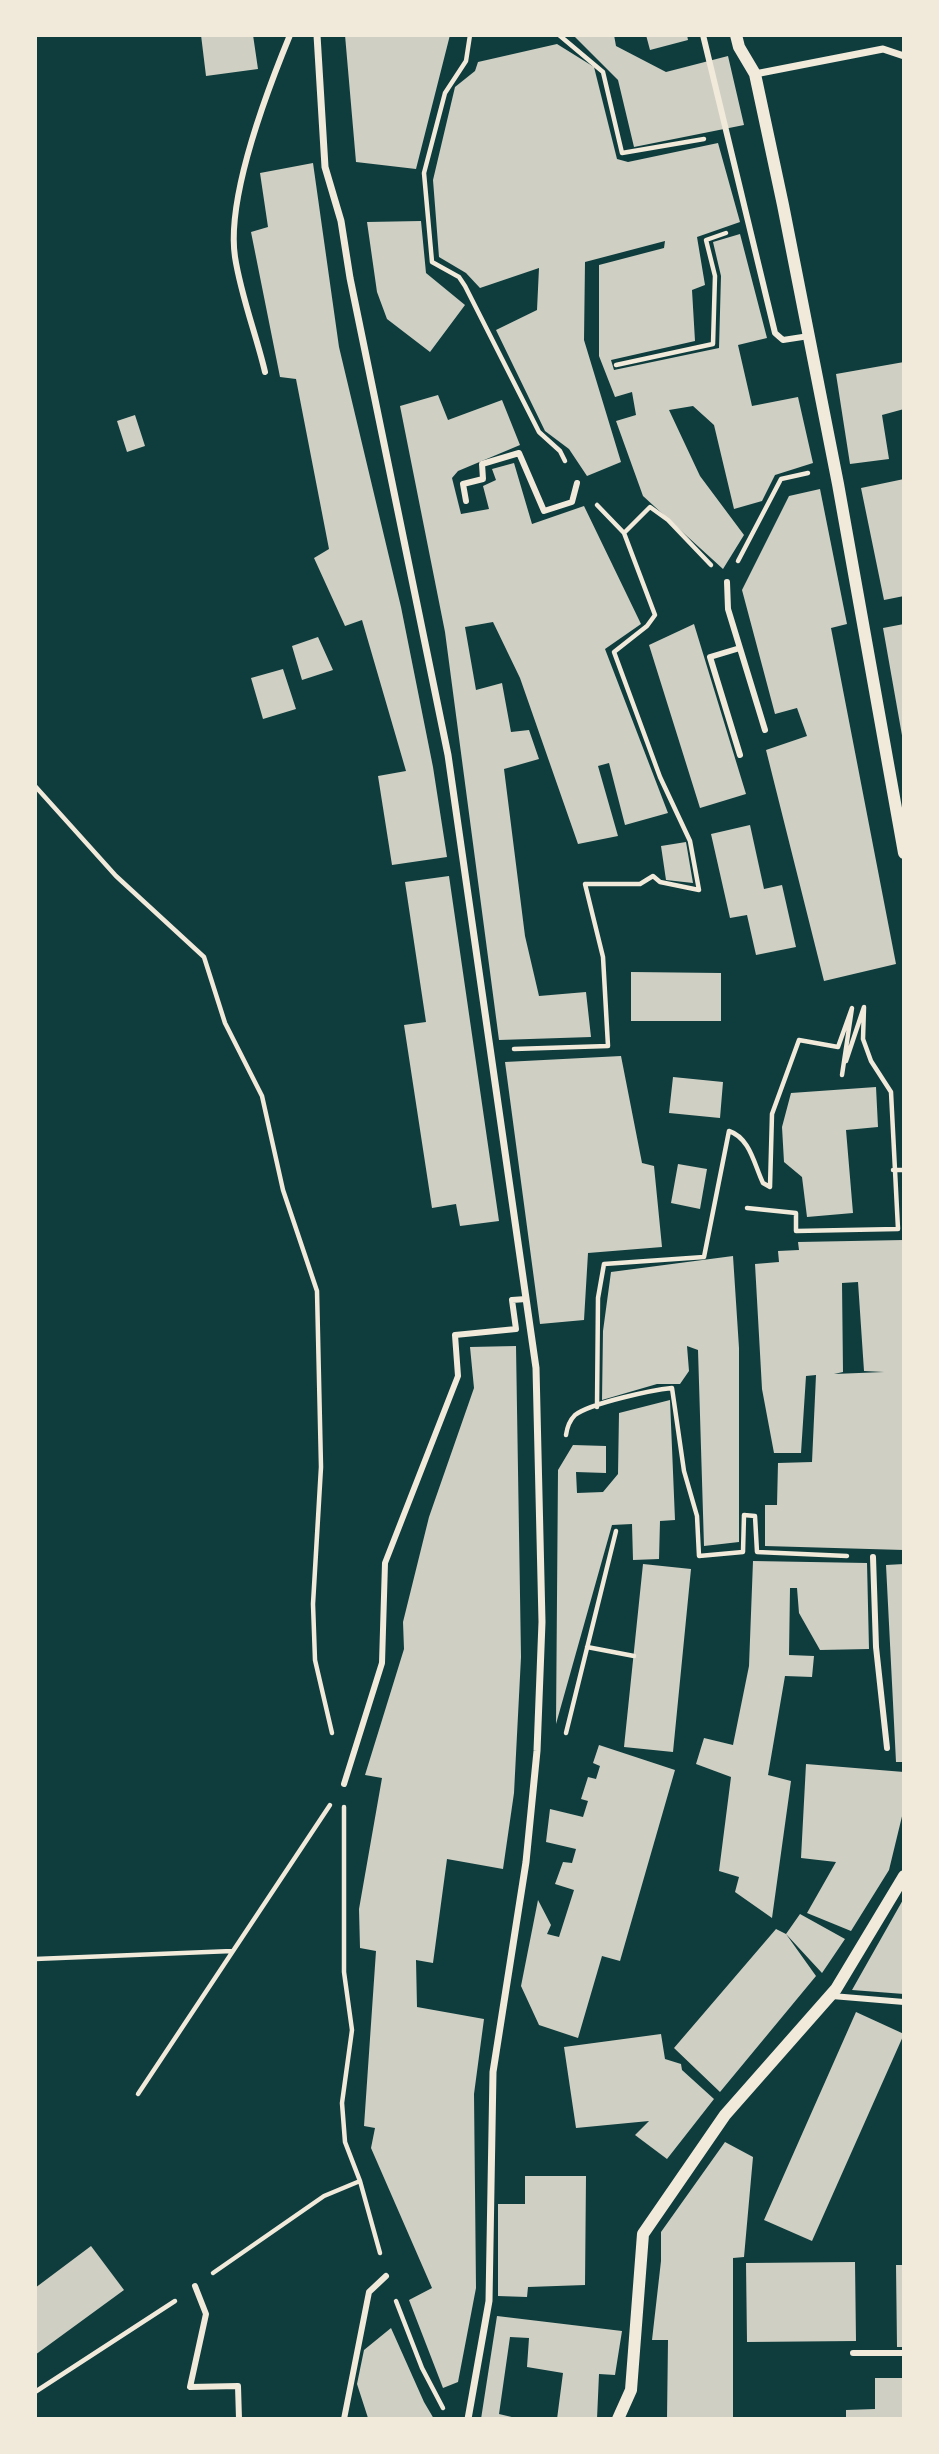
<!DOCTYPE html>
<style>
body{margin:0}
#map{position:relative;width:939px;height:2454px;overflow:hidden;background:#0f3d3e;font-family:"DejaVu Sans",sans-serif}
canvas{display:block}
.frame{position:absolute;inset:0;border:37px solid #f1e9da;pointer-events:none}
</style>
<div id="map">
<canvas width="939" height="2454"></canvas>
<div class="frame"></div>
</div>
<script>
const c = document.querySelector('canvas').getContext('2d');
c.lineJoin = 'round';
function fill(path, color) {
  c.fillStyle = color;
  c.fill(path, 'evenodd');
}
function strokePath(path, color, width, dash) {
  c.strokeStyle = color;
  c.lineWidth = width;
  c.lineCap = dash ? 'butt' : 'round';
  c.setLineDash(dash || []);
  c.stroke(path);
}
fill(new Path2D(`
 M 201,35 L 253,35 L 258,69 L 206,76 Z
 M 345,35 L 450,35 L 416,169 L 356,162 Z
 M 573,35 L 614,35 L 616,46 L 666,72 L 728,56 L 744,125 L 634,147 L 618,80 Z
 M 646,35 L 687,35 L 688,40 L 650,50 Z
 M 557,44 L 594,67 L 617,159 L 628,162 L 718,143 L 740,222 L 697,237 L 705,285 L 692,290 L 695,341 L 611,360 L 614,370 L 719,348 L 721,276 L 713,242 L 740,234 L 767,338 L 738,345 L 752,406 L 798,397 L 813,463 L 775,475 L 762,501 L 734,509 L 714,425 L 693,406 L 669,410 L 700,476 L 744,535 L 723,569 L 643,496 L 616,421 L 636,415 L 632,392 L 615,397 L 599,356 L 599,265 L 664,248 L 665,241 L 585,262 L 584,340 L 621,462 L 587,476 L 569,449 L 545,431 L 496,330 L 537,310 L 539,268 L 480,288 L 466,273 L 439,257 L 433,180 L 455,87 L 475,71 L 478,62 Z
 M 313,163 L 339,347 L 401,607 L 433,767 L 447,857 L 392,865 L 378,776 L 406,771 L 362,620 L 345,626 L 314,558 L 329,549 L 296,379 L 280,377 L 251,232 L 268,227 L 260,173 Z
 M 421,221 L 426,273 L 465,305 L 430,352 L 387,319 L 377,292 L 367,222 Z
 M 904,362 L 904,409 L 882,415 L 889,459 L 850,464 L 836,374 Z
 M 438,395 L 448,420 L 502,400 L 520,445 L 458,471 L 452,478 L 461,514 L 489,509 L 483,486 L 496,480 L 492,469 L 514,463 L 532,524 L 584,506 L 641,624 L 605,649 L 668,813 L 625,825 L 609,763 L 598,766 L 618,836 L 578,844 L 520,678 L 493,622 L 465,627 L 476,690 L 502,683 L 511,732 L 529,730 L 539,759 L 504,769 L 525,936 L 539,996 L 586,992 L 591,1037 L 499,1040 L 445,632 L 400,406 Z
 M 135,415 L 145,446 L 127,452 L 117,421 Z
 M 904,479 L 904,596 L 884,600 L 861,488 Z
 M 820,489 L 847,624 L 831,628 L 896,964 L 824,981 L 766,750 L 807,736 L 797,708 L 775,714 L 742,590 L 789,496 Z
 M 694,624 L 746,794 L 700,808 L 649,645 Z
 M 904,624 L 904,741 L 903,741 L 883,628 Z
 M 318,637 L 333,670 L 302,680 L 292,646 Z
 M 283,669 L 296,709 L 263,719 L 251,678 Z
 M 750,825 L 764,889 L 782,885 L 796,947 L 756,955 L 747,915 L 730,918 L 711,834 Z
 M 686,842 L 693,883 L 666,880 L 661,846 Z
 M 449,876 L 499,1221 L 460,1226 L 456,1204 L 432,1208 L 404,1025 L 426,1022 L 405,882 Z
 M 631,972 L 721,973 L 721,1021 L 631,1021 Z
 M 621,1056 L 642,1163 L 654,1166 L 662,1247 L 588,1253 L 584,1320 L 540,1324 L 505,1062 Z
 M 673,1077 L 723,1082 L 720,1118 L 669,1113 Z
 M 876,1087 L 878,1127 L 846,1130 L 853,1213 L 807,1217 L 802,1177 L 784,1162 L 782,1127 L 791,1093 Z
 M 678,1164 L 707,1169 L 700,1209 L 671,1203 Z
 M 904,1240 L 904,1550 L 765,1546 L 765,1505 L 777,1505 L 778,1463 L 812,1462 L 816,1375 L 806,1376 L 801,1453 L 774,1453 L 762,1389 L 755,1264 L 779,1262 L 778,1251 L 799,1250 L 798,1242 ZM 858,1282 L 864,1371 L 884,1372 L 834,1374 L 843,1372 L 842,1283 Z
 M 733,1256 L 739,1348 L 739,1542 L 704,1546 L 698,1350 L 687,1346 L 689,1371 L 680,1384 L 657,1384 L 602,1400 L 603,1331 L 611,1272 Z
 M 516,1346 L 521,1657 L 514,1793 L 503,1869 L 447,1859 L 433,1963 L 416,1960 L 417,2007 L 484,2019 L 474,2094 L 476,2288 L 458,2382 L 443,2388 L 409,2300 L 432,2288 L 371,2148 L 375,2128 L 364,2126 L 376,1951 L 360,1948 L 359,1909 L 382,1778 L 365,1775 L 404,1649 L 403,1622 L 429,1517 L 474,1388 L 470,1347 Z
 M 670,1400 L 675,1520 L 660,1521 L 659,1559 L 633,1560 L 632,1524 L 612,1525 L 556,1724 L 558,1470 L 573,1445 L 606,1446 L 606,1473 L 576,1472 L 577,1493 L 603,1492 L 618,1474 L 619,1413 Z
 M 753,1561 L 867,1563 L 869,1649 L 820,1650 L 799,1613 L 797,1588 L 790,1588 L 789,1655 L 814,1656 L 812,1677 L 785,1676 L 768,1775 L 791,1781 L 772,1918 L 735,1892 L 739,1877 L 719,1871 L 731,1777 L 696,1764 L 704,1738 L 733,1745 L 749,1666 Z
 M 643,1564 L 691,1569 L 673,1752 L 624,1747 Z
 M 904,1564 L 904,1762 L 896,1762 L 886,1565 Z
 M 599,1745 L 675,1770 L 620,1961 L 602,1956 L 578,2038 L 539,2025 L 521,1986 L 538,1900 L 551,1925 L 547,1934 L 559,1937 L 574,1890 L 555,1884 L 563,1862 L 572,1863 L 576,1849 L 546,1842 L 550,1809 L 583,1817 L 588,1801 L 581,1799 L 588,1777 L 596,1779 L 600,1766 L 593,1763 Z
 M 806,1764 L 904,1772 L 904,1808 L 889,1870 L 851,1931 L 807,1913 L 836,1862 L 801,1858 Z
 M 904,1898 L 904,1994 L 852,1990 Z
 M 800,1914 L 845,1939 L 822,1973 L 786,1934 L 816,1976 L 720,2092 L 674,2048 L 776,1929 L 786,1934 Z
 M 856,2012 L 904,2034 L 812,2241 L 764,2220 Z
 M 661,2034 L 665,2059 L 681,2064 L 682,2070 L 714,2099 L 667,2159 L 635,2135 L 649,2121 L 576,2128 L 564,2047 Z
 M 725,2142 L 753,2157 L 744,2257 L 733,2258 L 733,2419 L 667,2419 L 668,2340 L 652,2340 L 661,2261 L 661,2232 Z
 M 525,2176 L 586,2176 L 585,2285 L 528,2287 L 527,2297 L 498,2296 L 498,2204 L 525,2204 Z
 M 91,2246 L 124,2290 L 35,2355 L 35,2288 Z
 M 855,2262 L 856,2341 L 747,2342 L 746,2263 Z
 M 896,2265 L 904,2265 L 904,2347 L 897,2347 Z
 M 497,2316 L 622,2331 L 615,2375 L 599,2374 L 597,2419 L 557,2419 L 563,2373 L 527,2367 L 529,2338 L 510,2337 L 499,2414 L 520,2419 L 481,2419 Z
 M 391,2328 L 424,2402 L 434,2419 L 368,2418 L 357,2384 L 364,2350 Z
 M 875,2378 L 904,2378 L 904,2419 L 846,2419 L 846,2410 L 875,2409 Z`), '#cfcfc3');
strokePath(new Path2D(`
 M 470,35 L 466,61 L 445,93 L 424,173 L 432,262 L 459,277 L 465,286 L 539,432 L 560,451 L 565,461
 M 559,35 L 603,72 L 622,153 L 704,139
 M 616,365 L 713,344 L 715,276 L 706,240 L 726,233
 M 624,533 L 650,507 L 668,520 L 711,565
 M 738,561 L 781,479 L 808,473
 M 35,786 L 116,876 L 204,957 L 225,1023 L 262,1096 L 283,1190 L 317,1291 L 321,1467 L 313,1604 L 315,1660 L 332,1733
 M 514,1049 L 608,1046 L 603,957 L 585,884 L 640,884 L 653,876 L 660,882 L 699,890 L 690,841 L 660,777 L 614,652 L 647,626 L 655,615 L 624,533 L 597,505
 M 893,1170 L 904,1170
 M 747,1208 L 796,1213 L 796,1231 L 898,1229 L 891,1092 L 871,1061 L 863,1039 L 864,1007 L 846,1061
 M 597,1407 L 598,1298 L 604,1264 L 704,1257 L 729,1131 C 750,1138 754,1164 763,1183 L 770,1187 L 772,1114 L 799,1040 L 838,1047 L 852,1008 L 842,1075
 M 566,1435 C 567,1428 570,1420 575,1415 C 591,1403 652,1390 672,1388 L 684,1471 L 697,1516 L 699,1556 L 743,1552 L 744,1515 L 755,1516 L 757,1552 L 847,1556
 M 587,1647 L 634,1656
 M 566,1733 L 616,1531
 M 344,1807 L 344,1972 L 352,2030 L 342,2103 L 345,2142 L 360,2181 L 380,2253
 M 35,1959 L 232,1951
 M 138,2094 L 330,1805
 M 213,2273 L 324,2196 L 360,2181
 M 396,2301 L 422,2368 L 443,2408
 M 35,2392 L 175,2301`), '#f1e9da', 4.5);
strokePath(new Path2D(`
 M 703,35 L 775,333 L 783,340 L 809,336
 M 265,372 C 256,334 241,296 235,257 C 226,197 267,91 290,35
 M 466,501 L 463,484 L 483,479 L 482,464 L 519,453 L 544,511 L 572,502 L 577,483
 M 727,582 L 728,609 L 765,730
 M 740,755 L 710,657 L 740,648
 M 873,1557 L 876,1647 L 887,1748
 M 344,1784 L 382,1663 L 385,1563 L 458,1376 L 455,1335 L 516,1329 L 512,1300 L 526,1299
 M 832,1996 L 904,2002
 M 195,2286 L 206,2314 L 190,2387 L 238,2386 L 239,2419
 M 853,2353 L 904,2353
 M 344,2419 L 369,2292 L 386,2276`), '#f1e9da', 6);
strokePath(new Path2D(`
 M 317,35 L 325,167 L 341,221 L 350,278 L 448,755 L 536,1368 L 542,1622 L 537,1751 L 526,1862 L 493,2072 L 489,2301 L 468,2419
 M 755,74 L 883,49 L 904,56`), '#f1e9da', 7);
strokePath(new Path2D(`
 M 736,35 L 739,47 L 755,74 L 783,205 L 838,484 L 904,853
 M 618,2419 L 631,2390 L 643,2234 L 725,2115 L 836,1989 L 904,1876`), '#f1e9da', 12);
</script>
